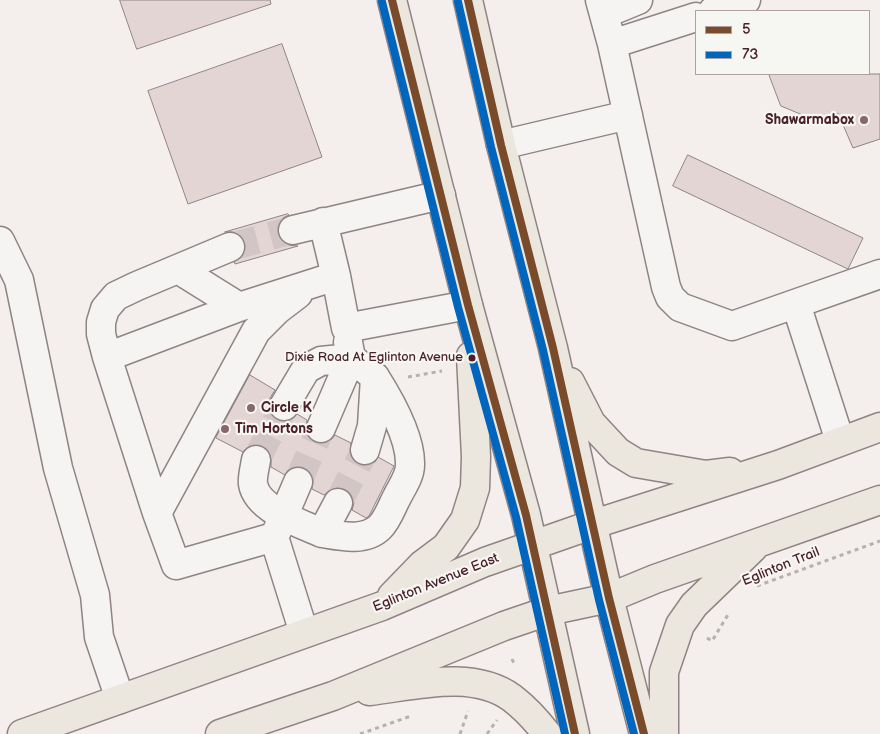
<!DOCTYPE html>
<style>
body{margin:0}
#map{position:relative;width:880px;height:734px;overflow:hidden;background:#f4eeec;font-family:"Balsamiq Sans",sans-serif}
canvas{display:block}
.legend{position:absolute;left:695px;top:10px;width:175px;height:65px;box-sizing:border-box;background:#f6f6f2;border:1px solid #b1a0a2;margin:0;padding:6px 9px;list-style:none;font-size:15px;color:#4a1f2b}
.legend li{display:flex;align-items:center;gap:10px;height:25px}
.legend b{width:25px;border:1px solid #b1a0a2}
</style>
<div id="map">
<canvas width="880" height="734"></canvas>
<ul class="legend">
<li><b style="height:6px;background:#7a4b2a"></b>5</li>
<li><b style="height:6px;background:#0065bd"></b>73</li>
</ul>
</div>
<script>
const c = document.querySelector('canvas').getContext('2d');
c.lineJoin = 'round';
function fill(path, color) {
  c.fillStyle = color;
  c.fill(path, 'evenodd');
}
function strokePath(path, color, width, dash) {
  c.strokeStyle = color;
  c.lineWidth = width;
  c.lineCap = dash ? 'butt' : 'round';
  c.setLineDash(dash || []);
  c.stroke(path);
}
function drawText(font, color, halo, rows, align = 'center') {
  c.font = font + ' "Balsamiq Sans",sans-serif';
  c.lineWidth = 4.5;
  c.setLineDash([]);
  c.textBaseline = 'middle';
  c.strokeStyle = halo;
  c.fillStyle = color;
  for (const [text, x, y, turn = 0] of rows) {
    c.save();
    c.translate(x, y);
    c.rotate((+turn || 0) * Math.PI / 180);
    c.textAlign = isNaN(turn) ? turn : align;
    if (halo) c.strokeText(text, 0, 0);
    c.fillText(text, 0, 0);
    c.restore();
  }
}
const building = new Path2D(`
 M 120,0 L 270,0 L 271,4 L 137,49 Z
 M 282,44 L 322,157 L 188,204 L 148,91 Z
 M 769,74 L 880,74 L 880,139 L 853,148 L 838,113 L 817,121 L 781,106 Z
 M 688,155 L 863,238 L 848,269 L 673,186 Z
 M 288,214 L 289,215 L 283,218 L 278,225 L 278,234 L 281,240 L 288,245 L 298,246 L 235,264 L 234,262 L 243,256 L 246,248 L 245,241 L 239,234 L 232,232 L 225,232 Z
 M 250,375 L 275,390 L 270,398 L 268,406 L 270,413 L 276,419 L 284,422 L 292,419 L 297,414 L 307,420 L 306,430 L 309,438 L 314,442 L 323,443 L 330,441 L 335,435 L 351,443 L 350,454 L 354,461 L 360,465 L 369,465 L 375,462 L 378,457 L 394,466 L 369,516 L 366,518 L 352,510 L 354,503 L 351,495 L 345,489 L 337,487 L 330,490 L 324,495 L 312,489 L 313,480 L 310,472 L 305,468 L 296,467 L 289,469 L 285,475 L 271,467 L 271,455 L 266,448 L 259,445 L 251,445 L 243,452 L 216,438 Z`);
fill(building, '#e3d5d4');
strokePath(building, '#8f8485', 1);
strokePath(new Path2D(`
 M 230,247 L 293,230
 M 256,460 L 284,406
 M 298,482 L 321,428
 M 338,503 L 365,450`), '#d2c5c5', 28, [28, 14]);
const minor = new Path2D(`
 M 600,0 L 612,44 L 666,287 L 670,297 L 680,307 L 732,326 L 880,274
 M 713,11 L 746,0
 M 604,14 L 638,0
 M 612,44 L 696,17
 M 501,145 L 628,115
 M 323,222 L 336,276
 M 293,230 L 441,195
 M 0,241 L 19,280 L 58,468 L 95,595 L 99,637 L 120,699
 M 178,269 L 239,307
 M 796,304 L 840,441
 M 107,357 L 101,334 L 101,322 L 105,309 L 116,296 L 137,286 L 230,247
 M 284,406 L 306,369 L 321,361 L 351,358 L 348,342
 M 321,428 L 351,358 L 375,377 L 372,426 L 365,450
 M 256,460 C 255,467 252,477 253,484 C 257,509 301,524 322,533 L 338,503
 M 157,513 L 256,331 L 277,310 L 298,294
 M 277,531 L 298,482
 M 322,533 C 340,536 365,542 380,527 C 388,519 392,506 397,497 C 402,487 410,476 410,465 C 411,438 389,399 375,377
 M 304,633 L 274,537 L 176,565 L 157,513 L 107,357 L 239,307 L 336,276 L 346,328 L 468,305`);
const major = new Path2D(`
 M 392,0 L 468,305 L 526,515 L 575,734
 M 468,0 L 501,145 L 553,348 L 609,598 L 644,734
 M 570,382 L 591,423 L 618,452 L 636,463 L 706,475 L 730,472
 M 392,596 L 422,565 L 446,547 L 465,520 L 475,488 L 476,457 L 471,356
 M 369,691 C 414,686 472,669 512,698 C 525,708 537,721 547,734
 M 22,734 L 382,606 L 485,562 L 591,525 L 778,465 L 880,427
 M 220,734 L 333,696 L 504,626 L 548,611 L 609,598 L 655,579 L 880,500
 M 664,734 L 664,672 L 680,625 L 694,605 L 753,548`);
strokePath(minor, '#8f8485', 31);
strokePath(major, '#8f8485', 31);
strokePath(new Path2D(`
 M 408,377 L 442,371
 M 757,586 L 880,541
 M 707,638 L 712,641 L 729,613
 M 512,659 L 515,666
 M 360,734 L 411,716
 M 460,734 L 468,711
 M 487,734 L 497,720`), '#b6b1b0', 3, [4, 4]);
strokePath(minor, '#f5f4f2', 28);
strokePath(major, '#ece7de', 28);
strokePath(new Path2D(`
 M 392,0 L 468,305 L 526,515 L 575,734
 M 468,0 L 501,145 L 553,348 L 609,598 L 644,734`), '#7a4b2a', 8);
strokePath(new Path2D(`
 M 382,2 L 458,307 L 516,517 L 565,734
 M 458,2 L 491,147 L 543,350 L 599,600 L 634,734`), '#0065bd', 8);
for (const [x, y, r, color] of [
 [864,120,5,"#86676f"],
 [472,358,4.5,"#4a1f2b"],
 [251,408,5,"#86676f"],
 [225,429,5,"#86676f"]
]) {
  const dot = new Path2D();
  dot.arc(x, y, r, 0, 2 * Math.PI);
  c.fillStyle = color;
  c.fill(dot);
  strokePath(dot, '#f6f6f2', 2);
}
drawText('13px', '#4a1f2b', '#f6f6f2', [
 ["Dixie Road At Eglinton Avenue",463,358]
], 'right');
drawText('bold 14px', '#4a1f2b', '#f6f6f2', [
 ["Shawarmabox",854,120,"right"],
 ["Circle K",261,408],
 ["Tim Hortons",235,429]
], 'left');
drawText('14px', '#4a1f2b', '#f6f6f2', [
 ["Eglinton Trail",781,567,-22],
 ["Eglinton Avenue East",436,583,-22]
]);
</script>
